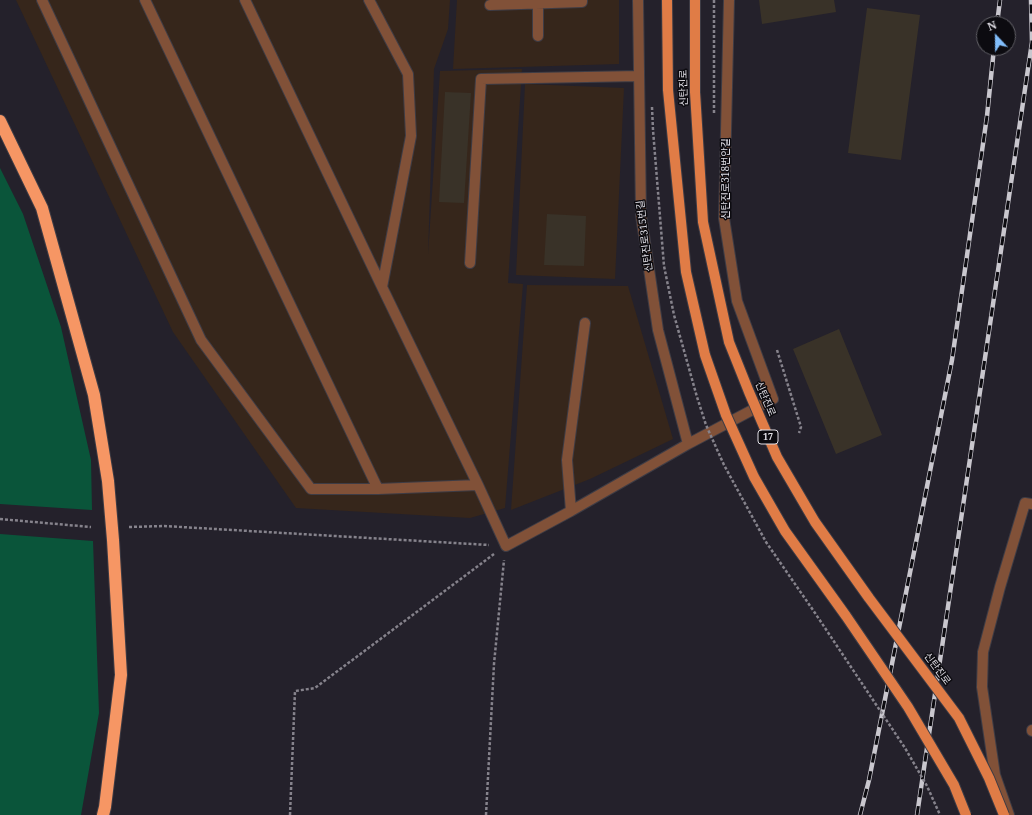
<!DOCTYPE html>
<meta charset="utf-8">
<style>
body{margin:0}
#map{position:relative;width:1032px;height:815px;overflow:hidden;background:#24212b;font-family:"Noto Serif",serif}
canvas{display:block}
.north{position:absolute;left:976px;top:16px;width:40px;height:40px;box-sizing:border-box;background:#0c0b10;border:1px solid #616066;border-radius:50%;rotate:338deg;font-size:11px;font-weight:700;line-height:16px;text-align:center;color:#e1dfe6}
.north::after{content:'';display:block;margin:auto;width:14px;height:18px;background:#81bdfa;clip-path:polygon(50% 0,100% 100%,50% 72%,0 100%)}
</style>
<div id="map">
<canvas width="1032" height="815"></canvas>
<div class="north">N</div>
</div>
<script>
const c = document.querySelector('canvas').getContext('2d');
c.lineJoin = 'round';
function fill(path, color) {
  c.fillStyle = color;
  c.fill(path, 'evenodd');
}
function strokePath(path, color, width, dash) {
  c.strokeStyle = color;
  c.lineWidth = width;
  c.lineCap = dash ? 'butt' : 'round';
  c.setLineDash(dash || []);
  c.stroke(path);
}
function drawText(font, color, halo, rows, align = 'center') {
  c.font = font + ' "Noto Serif","Noto Sans KR",serif';
  c.lineWidth = 3;
  c.setLineDash([]);
  c.textBaseline = 'middle';
  c.strokeStyle = halo;
  c.fillStyle = color;
  for (const [text, x, y, turn = 0] of rows) {
    c.save();
    c.translate(x, y);
    c.rotate((+turn || 0) * Math.PI / 180);
    c.textAlign = isNaN(turn) ? turn : align;
    if (halo) c.strokeText(text, 0, 0);
    c.fillText(text, 0, 0);
    c.restore();
  }
}
fill(new Path2D(`
 M 16,0 L 450,0 L 448,29 L 434,69 L 428,255 L 440,71 L 522,69 L 508,283 L 523,284 L 505,508 L 470,518 L 296,508 L 173,332 Z
 M 457,0 L 619,0 L 619,64 L 453,69 Z
 M 525,84 L 624,88 L 615,279 L 516,275 Z
 M 527,285 L 628,286 L 673,439 L 590,479 L 511,510 Z`), '#36261b');
fill(new Path2D(`
 M 0,168 L 23,214 L 61,327 L 91,460 L 92,510 L 0,504 Z
 M 0,534 L 93,541 L 99,713 L 81,815 L 0,815 Z`), '#0a553a');
fill(new Path2D(`
 M 759,0 L 834,0 L 836,12 L 762,24 Z
 M 867,8 L 920,15 L 901,160 L 848,153 Z
 M 445,92 L 471,93 L 464,203 L 439,202 Z
 M 547,214 L 586,216 L 584,266 L 544,265 Z
 M 839,329 L 882,435 L 836,454 L 793,349 Z`), '#393228');
const minor = new Path2D(`
 M 42,0 L 201,340 L 311,489 L 378,489 L 478,485
 M 145,0 L 378,489
 M 245,0 L 382,287 L 478,485 L 506,546 L 571,511 L 688,444 L 773,399 L 737,301 L 724,218 L 729,0
 M 369,0 L 408,74 L 411,136 L 382,287
 M 638,0 L 641,215 L 658,330 L 688,444
 M 538,4 L 538,36
 M 490,5 L 582,2 L 582,0
 M 470,263 L 481,79 L 639,76
 M 571,511 L 567,460 L 585,323
 M 1032,731 L 1032,730
 M 1009,815 L 995,775 L 982,687 L 983,652 L 1000,587 L 1025,503 L 1032,504`);
const highway = new Path2D(`
 M 0,121 L 42,208 L 94,395 L 108,481 L 113,540 L 121,675 L 105,807 L 103,815`);
strokePath(minor, '#3e3c45', 12);
strokePath(highway, '#3e3c45', 14);
strokePath(new Path2D(`
 M 777,350 L 801,427 L 799,433
 M 0,519 L 91,527
 M 129,527 L 164,526 L 489,545
 M 290,815 L 295,691 L 315,688 L 494,554
 M 486,815 L 494,664 L 504,560`), '#86838c', 2.5, [3, 2]);
strokePath(minor, '#815138', 10);
strokePath(highway, '#f69664', 12);
const rail = new Path2D(`
 M 997,24 L 1000,0
 M 860,815 L 869,780 L 952,360 L 987,116 L 994,48
 M 917,815 L 1032,42 L 1031,0`);
strokePath(rail, '#c9c7ce', 4.5);
strokePath(rail, '#0c0b10', 3, [9]);
const majorBridge = new Path2D(`
 M 667,0 L 668,90 L 686,272 L 705,355 L 726,415 L 754,477 L 785,531 L 846,616 L 908,707 L 954,785 L 966,815
 M 695,0 L 695,92 L 703,222 L 729,342 L 749,392 L 777,457 L 815,522 L 869,598 L 959,718 L 989,778 L 1004,815`);
strokePath(majorBridge, '#3e3c45', 12, []);
strokePath(new Path2D(`
 M 714,0 L 714,113
 M 652,107 L 653,130 L 664,266 L 674,315 L 697,397 L 706,425 L 724,465 L 766,542 L 815,613 L 905,748 L 927,786 L 940,815`), '#86838c', 2.5, [3, 2]);
strokePath(majorBridge, '#e07c46', 10);
for (const [x, y, w] of [
 [768,437,20]
]) {
  const box = new Path2D();
  box.roundRect(x - w / 2, y - 7, w, 14, 3);
  c.fillStyle = '#0c0b10';
  c.fill(box);
  strokePath(box, '#e1dfe6', 1);
}
drawText('bold 9px', '#e1dfe6', null, [
 ["17",768,437]
]);
drawText('10px', '#e1dfe6', '#0c0b10', [
 ["신탄진로",684,88,-91],
 ["신탄진로318번안길",726,179,-90],
 ["신탄진로315번길",645,236,-97],
 ["신탄진로",765,399,67],
 ["신탄진로",937,669,53]
]);
</script>
